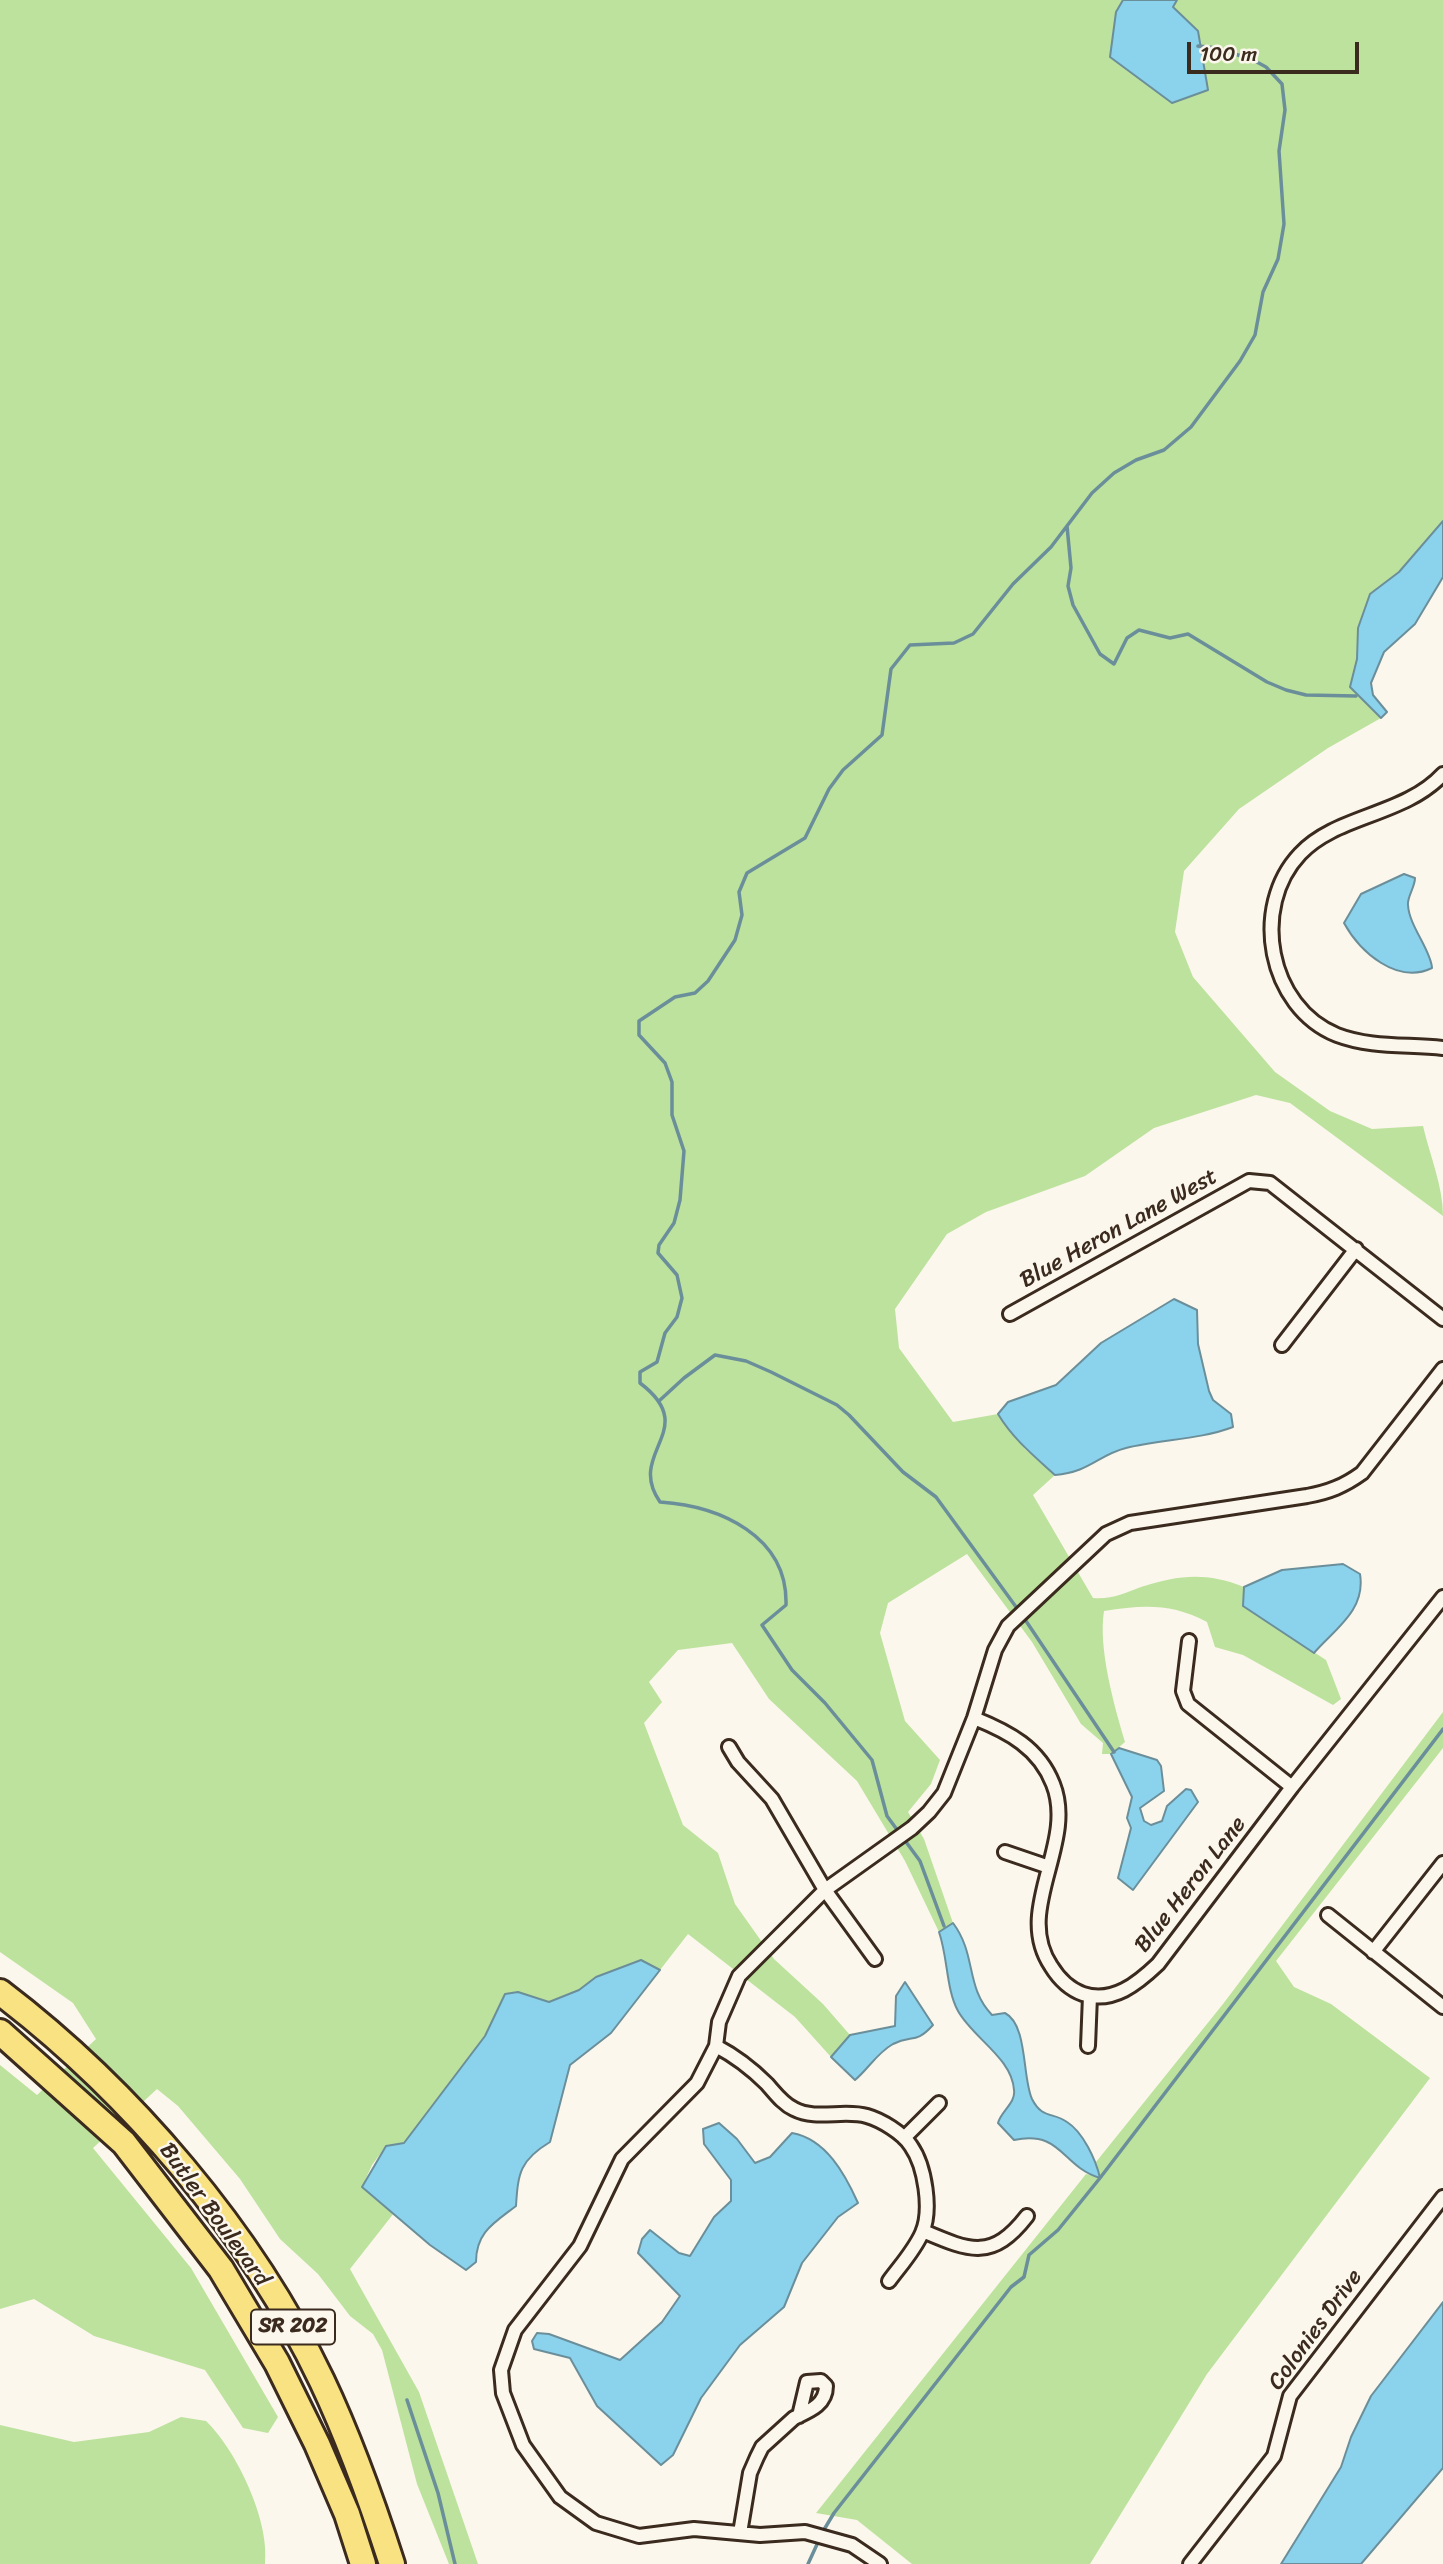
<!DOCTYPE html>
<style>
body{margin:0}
#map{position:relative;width:1443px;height:2564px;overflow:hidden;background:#fbf7ec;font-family:Sriracha,sans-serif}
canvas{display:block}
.scale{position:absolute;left:1187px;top:42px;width:172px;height:32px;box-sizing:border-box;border:4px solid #3b2a1e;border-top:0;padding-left:9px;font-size:21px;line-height:24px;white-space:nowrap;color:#3b2a1e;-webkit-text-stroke:5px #fbf7ec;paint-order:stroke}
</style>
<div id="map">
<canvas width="1443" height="2564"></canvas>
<div class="scale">100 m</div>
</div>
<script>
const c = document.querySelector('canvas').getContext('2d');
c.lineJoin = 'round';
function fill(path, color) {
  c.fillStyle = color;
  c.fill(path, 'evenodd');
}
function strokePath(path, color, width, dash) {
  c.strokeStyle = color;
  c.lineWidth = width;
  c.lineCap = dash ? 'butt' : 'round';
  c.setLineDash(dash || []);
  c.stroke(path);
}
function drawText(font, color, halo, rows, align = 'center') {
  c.font = font + ' Sriracha,sans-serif';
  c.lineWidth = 5;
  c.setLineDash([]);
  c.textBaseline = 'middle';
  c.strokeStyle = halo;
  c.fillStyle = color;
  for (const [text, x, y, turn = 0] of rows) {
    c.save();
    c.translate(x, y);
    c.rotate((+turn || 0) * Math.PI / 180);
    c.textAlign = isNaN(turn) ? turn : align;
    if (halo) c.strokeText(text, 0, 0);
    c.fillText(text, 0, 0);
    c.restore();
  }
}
fill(new Path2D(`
 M 0,0 L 1123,0 L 1116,12 L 1208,89 L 1198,31 L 1173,6 L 1177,0 L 1443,0 L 1443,521 L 1399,572 L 1370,594 L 1358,628 L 1357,659 L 1350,687 L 1381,718 L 1328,748 L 1239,809 L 1184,871 L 1175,932 L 1193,977 L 1275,1072 L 1330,1111 L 1372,1129 L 1423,1126 C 1430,1156 1443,1186 1443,1216 L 1290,1103 L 1256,1095 L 1154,1128 L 1085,1176 L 986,1212 L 947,1234 L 895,1309 L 899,1348 L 953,1422 L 998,1414 L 1025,1449 L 1055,1475 L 1033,1495 L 1093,1598 C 1110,1600 1125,1593 1141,1587 C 1179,1575 1206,1572 1244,1587 L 1243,1606 L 1326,1660 L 1341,1699 L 1333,1705 L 1243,1655 L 1215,1647 L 1207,1622 C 1171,1603 1143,1605 1104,1611 C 1098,1648 1114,1705 1125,1742 L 1111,1754 L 1102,1754 L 1103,1743 L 1081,1724 L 1032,1642 L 967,1554 L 888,1603 L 880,1633 L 905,1721 L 940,1760 L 931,1784 L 908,1812 L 924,1839 L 953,1923 L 939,1932 L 905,1861 L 857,1781 L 769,1699 L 732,1643 L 678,1650 L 649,1682 L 662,1702 L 644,1723 L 683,1825 L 718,1853 L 735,1904 L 774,1959 L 823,2004 L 850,2035 L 831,2057 L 795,2017 L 688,1934 L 660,1970 L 641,1960 L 596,1977 L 579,1990 L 549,2002 L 518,1992 L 505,1994 L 485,2036 L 404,2143 L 386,2146 L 372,2165 L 362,2187 L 394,2213 L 350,2269 L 419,2392 L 478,2564 L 449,2564 L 417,2484 L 382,2350 L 373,2334 L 350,2316 L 318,2274 L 280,2239 L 240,2179 L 178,2106 L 157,2089 L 93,2148 L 191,2268 L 278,2417 L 268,2433 L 243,2428 L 205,2370 L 94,2336 L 34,2299 L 0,2309 L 0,2065 L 37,2095 L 96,2039 L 73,2003 L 0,1952 Z
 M 1443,1712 L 1443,1748 L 1276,1961 L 1294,1987 L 1331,2004 L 1430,2078 L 1207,2374 L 1090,2564 L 912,2564 L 857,2520 L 816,2513 L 1086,2174 L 1099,2177 L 1096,2162 L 1223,2004 Z
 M 181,2417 L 206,2421 C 237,2451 270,2521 265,2564 L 0,2564 L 0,2425 L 74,2442 L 149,2432 Z`), '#bde29d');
const water = new Path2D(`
 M 1123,0 L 1177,0 L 1173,7 L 1198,31 L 1208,90 L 1172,103 L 1110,57 L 1116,12 Z
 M 1443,521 L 1443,577 L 1415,624 L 1384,652 L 1371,683 L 1373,695 L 1387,712 L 1381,718 L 1350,687 L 1357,659 L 1358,628 L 1370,594 L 1399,572 Z
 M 1404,874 L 1415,878 C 1415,887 1407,897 1408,905 C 1409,926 1431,950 1432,968 C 1397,985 1360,952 1344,923 L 1361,894 Z
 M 1174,1299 L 1197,1310 L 1198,1344 L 1209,1391 L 1213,1400 L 1231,1414 L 1233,1427 C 1199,1440 1161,1439 1126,1448 C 1098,1455 1090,1472 1055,1475 C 1034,1456 1013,1439 998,1414 L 1008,1402 L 1056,1385 L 1101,1343 Z
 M 1343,1564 L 1360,1574 C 1366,1610 1335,1629 1314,1653 L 1243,1606 L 1244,1587 L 1282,1570 Z
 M 1119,1748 L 1157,1760 L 1161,1766 L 1164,1791 L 1140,1808 L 1144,1821 L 1151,1825 L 1162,1821 L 1167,1806 L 1186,1789 L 1191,1790 L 1198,1802 L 1133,1890 L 1118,1878 L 1131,1828 L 1127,1818 L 1132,1797 L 1111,1754 Z
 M 953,1923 C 977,1955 965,1987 992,2015 L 1005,2013 C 1028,2025 1022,2077 1032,2099 C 1042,2119 1053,2112 1067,2122 C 1083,2132 1096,2160 1100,2178 C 1061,2166 1062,2130 1014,2140 L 998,2123 C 1001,2111 1016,2103 1014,2090 C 1012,2058 973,2038 958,2011 C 946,1989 948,1958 939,1932 Z
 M 641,1960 L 660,1970 L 611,2033 L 570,2065 L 550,2142 C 520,2160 518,2173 516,2206 C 494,2223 476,2232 476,2262 L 466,2270 L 430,2245 L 362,2187 L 386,2146 L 404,2143 L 485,2036 L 505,1994 L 518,1992 L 549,2002 L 579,1990 L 596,1977 Z
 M 905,1982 L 933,2025 C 915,2045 912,2034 893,2044 C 877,2053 869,2068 855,2080 L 831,2057 L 850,2035 L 895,2026 L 896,1996 Z
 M 719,2123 L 737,2139 L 755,2163 L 770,2157 L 792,2133 C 826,2139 845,2174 858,2203 L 838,2217 L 802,2263 L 784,2307 L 740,2345 L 701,2398 L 673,2455 L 661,2465 L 597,2406 L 570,2358 L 534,2349 L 532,2341 L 537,2333 L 549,2334 L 620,2360 L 662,2322 L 680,2296 L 638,2253 L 642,2239 L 650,2230 L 679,2253 L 690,2256 L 714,2217 L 731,2201 L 731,2180 L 704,2144 L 703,2129 Z
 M 1443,2302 L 1443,2468 L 1361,2564 L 1281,2564 L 1341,2467 L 1351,2437 L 1371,2396 Z`);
fill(water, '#8bd2ed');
strokePath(water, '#6b8f9a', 2);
strokePath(new Path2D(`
 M 1067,526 L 1071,568 L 1068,586 L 1073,605 L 1100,654 L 1114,664 L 1127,638 L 1139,630 L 1170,638 L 1188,634 L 1267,682 L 1286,690 L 1306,695 L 1356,696
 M 659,1401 L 684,1378 L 715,1355 L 746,1361 L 771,1372 L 837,1405 L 849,1415 L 903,1472 L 936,1497 L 1019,1611
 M 1024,1618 L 1114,1752
 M 944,1926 L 920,1861 L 887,1816 L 872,1760 L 825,1703 L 792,1670 L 762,1625 L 786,1605 C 788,1536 720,1506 660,1502 C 625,1452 702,1430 640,1383 L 640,1372 L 657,1362 L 665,1333 L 677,1317 L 682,1298 L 677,1275 L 658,1253 L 659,1245 L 674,1223 L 680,1200 L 684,1151 L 672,1115 L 672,1082 L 665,1063 L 639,1035 L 639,1021 L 675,997 L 695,993 L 708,981 L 735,940 L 742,915 L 739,892 L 747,873 L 805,838 L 829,789 L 843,770 L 882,735 L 891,669 L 910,645 L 954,643 L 973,634 L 1013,584 L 1051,547 L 1092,493 L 1114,473 L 1136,460 L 1164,450 L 1191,427 L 1240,361 L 1255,335 L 1263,292 L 1278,259 L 1284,224 L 1279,151 L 1285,110 L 1282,84 L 1266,67 L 1255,61 L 1218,48 L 1198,46
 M 407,2400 L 438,2493 L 455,2564
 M 822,2533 L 834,2513 L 1011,2287 L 1024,2277 L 1029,2255 L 1058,2230 L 1100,2178 L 1443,1729
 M 808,2564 L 819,2540`), '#6b8f9a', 3.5);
const minor = new Path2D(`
 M 1443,774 C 1404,816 1336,815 1300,854 C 1250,907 1268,1007 1337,1035 C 1371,1048 1408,1044 1443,1048
 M 1010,1314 L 1249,1181 L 1270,1183 L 1443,1319
 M 1282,1345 L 1356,1249
 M 1189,1641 L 1183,1691 L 1188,1704 L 1292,1787
 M 974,1718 C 1009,1732 1039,1748 1053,1784 C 1077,1844 1013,1909 1051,1966 C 1059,1979 1069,1989 1083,1994 C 1113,2004 1138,1983 1158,1964 L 1292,1787 L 1443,1597
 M 729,1747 L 738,1762 L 772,1799 L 825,1890 L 875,1959
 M 1005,1852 L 1049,1867
 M 1328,1915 L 1443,2007
 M 1373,1952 L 1443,1863
 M 716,2046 C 735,2056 751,2068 767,2084 C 775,2093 783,2104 794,2109 C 817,2121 843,2109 867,2116 C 881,2120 903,2133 911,2146 C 925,2166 932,2210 922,2233 C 914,2251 900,2266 889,2281
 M 1088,2046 L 1090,1996
 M 904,2138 L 939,2103
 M 923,2231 C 970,2251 992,2261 1027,2216
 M 740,2533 L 750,2473 L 757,2457 L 762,2447 L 794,2418 C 809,2411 826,2405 826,2386 L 821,2381 L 807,2382 L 799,2416
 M 880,2564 L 852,2545 L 805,2532 L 760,2535 L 694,2529 L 639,2536 L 596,2523 L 560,2497 L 523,2445 L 503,2393 L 501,2370 L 515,2330 L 580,2246 L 622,2159 L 697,2083 L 716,2046 L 719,2022 L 739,1976 L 825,1890 L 912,1828 L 929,1812 L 944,1793 L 974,1718 L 995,1650 L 1008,1626 L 1106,1534 L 1130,1523 L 1307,1496 C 1329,1492 1344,1486 1362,1473 L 1443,1369
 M 1190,2564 L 1274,2456 L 1290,2396 L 1443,2197`);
const motorway = new Path2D(`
 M 0,1992 C 130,2091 251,2232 322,2381 C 350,2440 372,2502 392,2564
 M 0,2032 L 124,2143 L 221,2269 L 277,2363 L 317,2444 L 347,2514 L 363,2564`);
strokePath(minor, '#3b2a1e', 18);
strokePath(motorway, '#3b2a1e', 30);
strokePath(minor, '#fbf7ec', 12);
strokePath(motorway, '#f8e281', 24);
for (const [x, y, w] of [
 [293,2327,84]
]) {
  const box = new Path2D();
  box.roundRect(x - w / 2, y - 17.5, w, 35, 5);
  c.fillStyle = '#fbf7ec';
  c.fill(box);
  strokePath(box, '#3b2a1e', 2);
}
drawText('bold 21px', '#3b2a1e', null, [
 ["SR 202",293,2327]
]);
drawText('23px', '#3b2a1e', '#fbf7ec', [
 ["Blue Heron Lane West",1119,1229,-29],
 ["Blue Heron Lane",1191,1885,-52],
 ["Butler Boulevard",214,2215,54],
 ["Colonies Drive",1316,2330,-54]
]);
</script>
